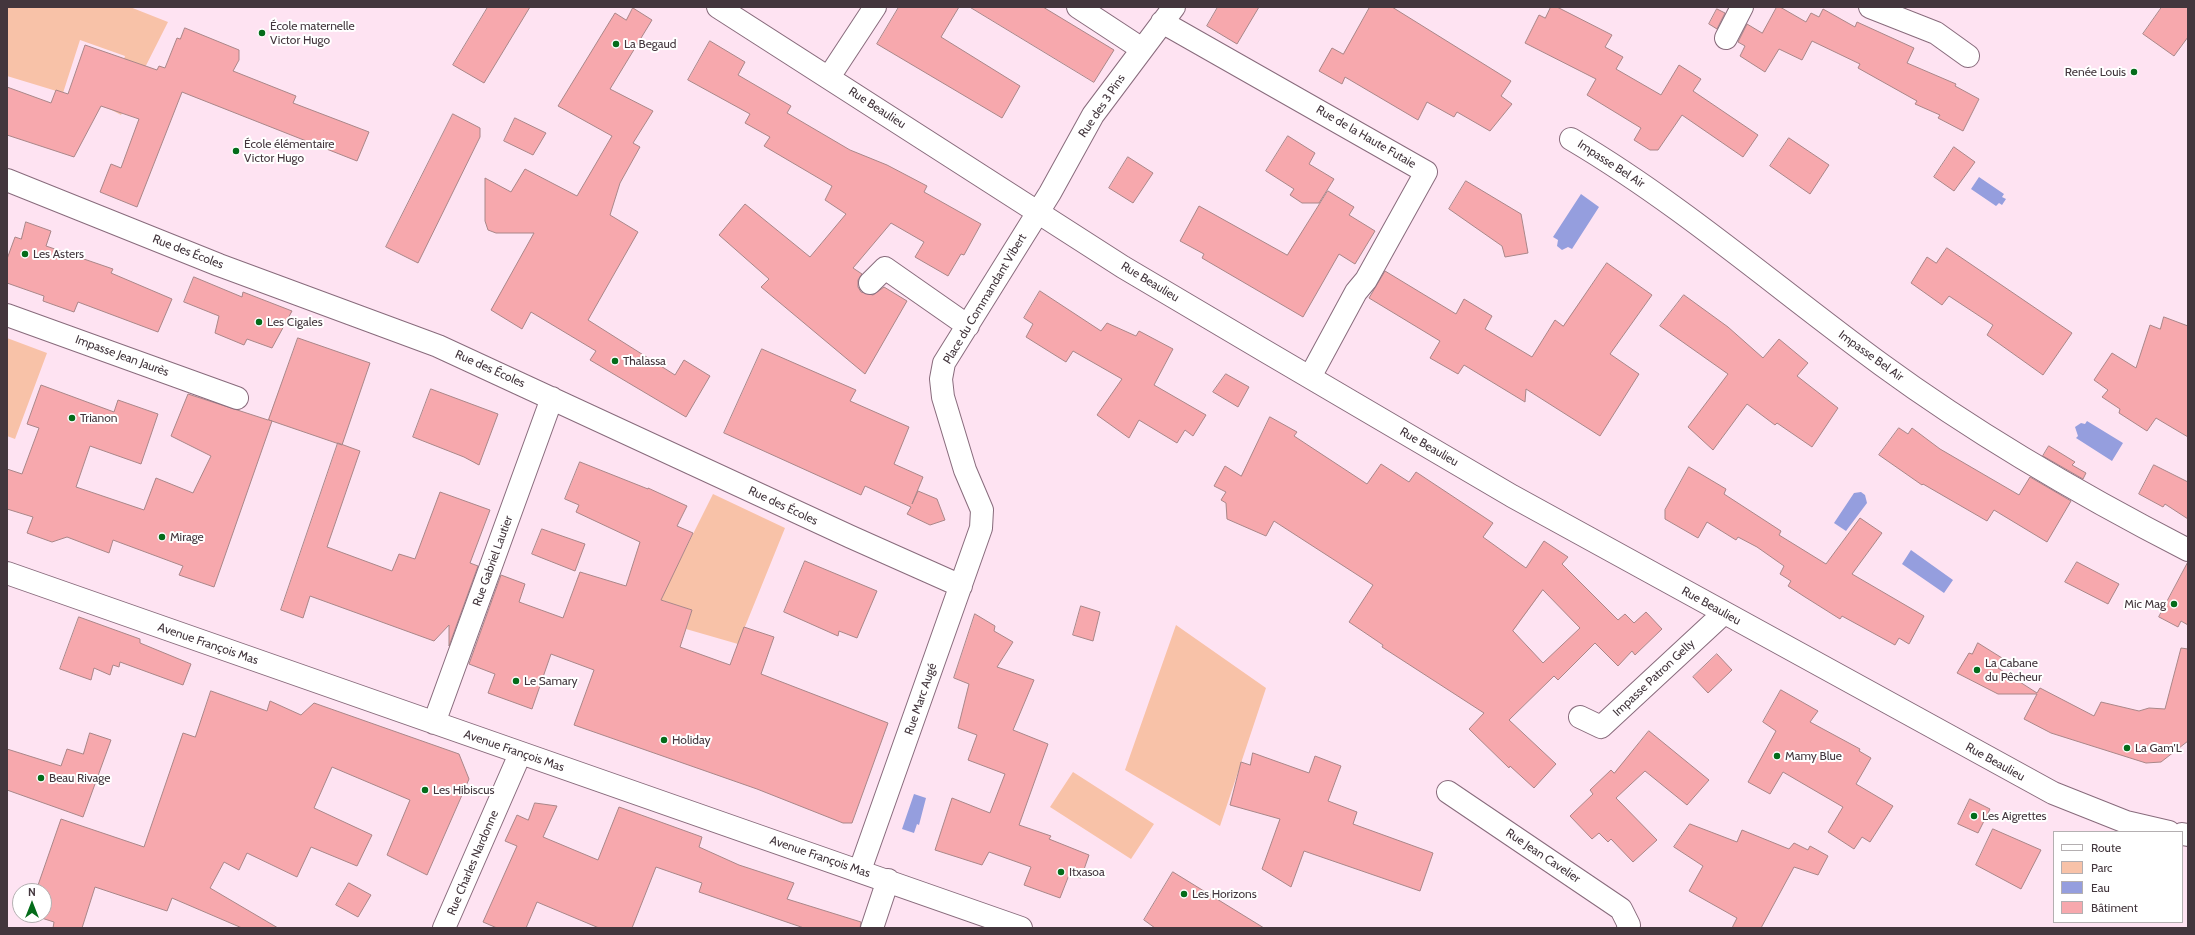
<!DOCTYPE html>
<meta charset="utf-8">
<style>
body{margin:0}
#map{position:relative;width:2195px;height:935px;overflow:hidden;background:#fee3f2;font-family:Cabin,sans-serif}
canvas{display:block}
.frame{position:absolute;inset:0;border:8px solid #43363d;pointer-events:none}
.legend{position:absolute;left:2053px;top:831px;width:130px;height:92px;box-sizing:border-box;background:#fff;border:1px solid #b4afb1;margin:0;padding:5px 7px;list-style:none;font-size:12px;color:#43363d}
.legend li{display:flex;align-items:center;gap:8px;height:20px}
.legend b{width:20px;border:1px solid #b4afb1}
.north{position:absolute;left:12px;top:883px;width:40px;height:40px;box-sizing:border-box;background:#fff;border:1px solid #b4afb1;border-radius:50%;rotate:0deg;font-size:11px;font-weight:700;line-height:16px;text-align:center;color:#43363d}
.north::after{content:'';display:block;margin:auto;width:14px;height:18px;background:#046c1a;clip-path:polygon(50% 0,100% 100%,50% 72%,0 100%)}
</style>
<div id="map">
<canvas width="2195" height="935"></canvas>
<div class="frame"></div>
<ul class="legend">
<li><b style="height:5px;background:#fff"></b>Route</li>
<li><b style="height:11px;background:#f8c2a8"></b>Parc</li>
<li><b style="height:11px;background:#959ede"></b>Eau</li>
<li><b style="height:11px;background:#f7a8ad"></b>Bâtiment</li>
</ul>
<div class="north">N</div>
</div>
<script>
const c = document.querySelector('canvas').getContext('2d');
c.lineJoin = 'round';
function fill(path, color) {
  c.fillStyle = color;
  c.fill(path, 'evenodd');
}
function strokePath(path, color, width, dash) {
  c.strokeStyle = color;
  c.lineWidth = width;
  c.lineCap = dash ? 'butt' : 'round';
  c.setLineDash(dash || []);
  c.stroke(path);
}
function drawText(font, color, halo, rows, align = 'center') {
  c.font = font + ' Cabin,sans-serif';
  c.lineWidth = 4;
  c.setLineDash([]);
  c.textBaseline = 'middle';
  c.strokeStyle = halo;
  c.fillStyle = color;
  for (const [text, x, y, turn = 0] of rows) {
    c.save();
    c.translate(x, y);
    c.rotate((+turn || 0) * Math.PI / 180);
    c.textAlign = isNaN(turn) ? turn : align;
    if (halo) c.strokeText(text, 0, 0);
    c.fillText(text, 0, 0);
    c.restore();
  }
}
fill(new Path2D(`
 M 7,7 L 130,7 L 168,22 L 121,115 L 108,108 L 125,56 L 80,40 L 63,93 L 7,76 Z
 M 7,338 L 47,353 L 15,439 L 7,436 Z
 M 713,494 L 785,528 L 738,644 L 686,629 L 692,610 L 661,600 L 667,586 Z
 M 1176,625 L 1266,688 L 1220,826 L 1125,770 Z
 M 1073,772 L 1154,824 L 1131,859 L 1050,807 Z`), '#f8c2a8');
fill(new Path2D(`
 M 1979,177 L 2004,194 L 2002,197 L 2006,199 L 2002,205 L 1999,203 L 1996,206 L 1971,189 Z
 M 1581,194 L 1599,207 L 1572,249 L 1568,247 L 1562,250 L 1557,246 L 1558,240 L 1553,237 Z
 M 2087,421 L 2123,443 L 2112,461 L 2076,438 L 2078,436 L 2075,427 L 2081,423 L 2085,424 Z
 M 1861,492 L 1865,495 L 1867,503 L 1846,531 L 1834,523 L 1854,493 Z
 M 1911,550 L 1953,580 L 1944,593 L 1902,564 Z
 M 914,794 L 926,798 L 919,825 L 917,824 L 914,833 L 902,829 Z`), '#959ede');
const building = new Path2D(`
 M 488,7 L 530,7 L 484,83 L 453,65 Z
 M 899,7 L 959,7 L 941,37 L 1020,86 L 1002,118 L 877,44 Z
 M 970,7 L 1043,7 L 1114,50 L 1094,82 Z
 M 1218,7 L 1259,7 L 1237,44 L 1207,26 Z
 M 1370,7 L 1392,7 L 1511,81 L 1501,96 L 1512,104 L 1490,131 L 1457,112 L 1454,117 L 1427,102 L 1418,120 L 1345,77 L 1342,84 L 1319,71 L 1332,48 L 1343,54 Z
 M 1551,7 L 1557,7 L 1612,35 L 1605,47 L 1623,57 L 1616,69 L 1661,95 L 1679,65 L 1701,79 L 1693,91 L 1758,135 L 1743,157 L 1682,115 L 1658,150 L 1650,150 L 1634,140 L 1641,128 L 1587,95 L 1596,79 L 1525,43 L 1539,15 L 1545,18 Z
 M 1777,7 L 1780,7 L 1806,22 L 1811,13 L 1819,17 L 1823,9 L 1855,27 L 1857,22 L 1914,48 L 1907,63 L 1956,84 L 1955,86 L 1979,99 L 1963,131 L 1938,118 L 1940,115 L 1915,104 L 1917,101 L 1858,68 L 1860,64 L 1812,41 L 1802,60 L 1779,49 L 1765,72 L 1740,56 L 1745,46 L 1738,42 L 1747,24 L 1762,33 Z
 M 2162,7 L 2188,7 L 2188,37 L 2174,56 L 2143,34 Z
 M 633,8 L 652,20 L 610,89 L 653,111 L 633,143 L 640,147 L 620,183 L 610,215 L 638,232 L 588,320 L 675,375 L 684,360 L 710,376 L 686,417 L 590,360 L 596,351 L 531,312 L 522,329 L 491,310 L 534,233 L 496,233 L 488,230 L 485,221 L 485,178 L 511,192 L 525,169 L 577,196 L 612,136 L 558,106 L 615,13 L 626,20 Z
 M 1717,9 L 1725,13 L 1717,29 L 1709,24 Z
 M 185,28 L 239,50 L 239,60 L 233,71 L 296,96 L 293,103 L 369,132 L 357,161 L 182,92 L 137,207 L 100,192 L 111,164 L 121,168 L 139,119 L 101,106 L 74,157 L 7,135 L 7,87 L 51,103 L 56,90 L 68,94 L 85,45 L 157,70 L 159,66 L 165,68 L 177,38 L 180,39 Z
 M 710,41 L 745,62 L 738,75 L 791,106 L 787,113 L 850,150 L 887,165 L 927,186 L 924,192 L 981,224 L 964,255 L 961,254 L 948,276 L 915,257 L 924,242 L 891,223 L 853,268 L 862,274 L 858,280 L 858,287 L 861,292 L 873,295 L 884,287 L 907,301 L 865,374 L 761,287 L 769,279 L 719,235 L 745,204 L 810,257 L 846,214 L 825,200 L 832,186 L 764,146 L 770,137 L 745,123 L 750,114 L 688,80 Z
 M 453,114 L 480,128 L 480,137 L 418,263 L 386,247 Z
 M 515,118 L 546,133 L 533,155 L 504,141 Z
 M 1288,136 L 1315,153 L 1309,164 L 1334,179 L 1319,203 L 1302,203 L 1290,195 L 1294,189 L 1266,171 Z
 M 1789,138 L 1829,165 L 1810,194 L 1770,166 Z
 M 1954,147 L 1975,162 L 1954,191 L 1934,177 Z
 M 1128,157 L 1153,173 L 1133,203 L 1109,188 Z
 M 1466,181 L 1521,214 L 1528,253 L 1505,257 L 1502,246 L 1449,209 Z
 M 1328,191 L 1354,207 L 1349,215 L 1375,231 L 1355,264 L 1339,254 L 1303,317 L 1202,258 L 1204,254 L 1180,241 L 1199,206 L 1287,255 Z
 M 26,222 L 51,231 L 46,246 L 113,269 L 111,273 L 172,299 L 158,332 L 78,302 L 74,312 L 43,301 L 44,296 L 7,283 L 7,259 L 15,237 L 21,239 Z
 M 1947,248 L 2072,333 L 2043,375 L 1987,335 L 1993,325 L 1949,296 L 1942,305 L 1911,283 L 1927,257 L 1936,263 Z
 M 1607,263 L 1652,295 L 1610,354 L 1639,374 L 1600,436 L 1526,389 L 1525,402 L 1464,365 L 1458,374 L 1430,358 L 1440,341 L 1369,298 L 1385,271 L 1456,314 L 1464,299 L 1492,316 L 1485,329 L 1532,357 L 1555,320 L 1563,326 Z
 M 194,277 L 242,297 L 243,292 L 292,311 L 272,348 L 247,339 L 244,345 L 215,333 L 219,316 L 184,302 Z
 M 1040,291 L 1101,331 L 1107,323 L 1136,336 L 1139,331 L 1173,349 L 1154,385 L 1206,415 L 1193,436 L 1185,430 L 1177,443 L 1139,420 L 1129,438 L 1097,415 L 1122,379 L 1073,351 L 1066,362 L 1026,337 L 1033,324 L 1024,318 Z
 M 1684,295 L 1728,327 L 1763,358 L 1779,339 L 1808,363 L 1797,376 L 1838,408 L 1812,447 L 1777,423 L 1775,425 L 1747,404 L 1713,450 L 1688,427 L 1728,374 L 1660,326 Z
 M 2164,317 L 2188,326 L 2188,437 L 2156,418 L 2147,431 L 2119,413 L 2120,409 L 2102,397 L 2108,390 L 2094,380 L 2112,353 L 2136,368 L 2150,325 L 2160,329 Z
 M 298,338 L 370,363 L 342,445 L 269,420 L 272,421 L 214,587 L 179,575 L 183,566 L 113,540 L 109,553 L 67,537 L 52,542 L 27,533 L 33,517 L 7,509 L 7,469 L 22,474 L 39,428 L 27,424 L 41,385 L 114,412 L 118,400 L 158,414 L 141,464 L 90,446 L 76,487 L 144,510 L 156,478 L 193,493 L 211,456 L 171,436 L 188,394 L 268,420 Z
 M 762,349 L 856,390 L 850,401 L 909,427 L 894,464 L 923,477 L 912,504 L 918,491 L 937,499 L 945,520 L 930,525 L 907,514 L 911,507 L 865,486 L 861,495 L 724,433 Z
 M 1226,374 L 1249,387 L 1238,407 L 1213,392 Z
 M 431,389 L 498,414 L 479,465 L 464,457 L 413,437 Z
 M 1270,417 L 1297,432 L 1294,436 L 1367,484 L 1381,464 L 1409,482 L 1416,472 L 1493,523 L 1483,537 L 1526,568 L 1544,541 L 1568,557 L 1562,564 L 1618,620 L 1625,614 L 1634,623 L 1646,612 L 1662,629 L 1635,655 L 1632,651 L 1618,666 L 1595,643 L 1558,680 L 1554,676 L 1509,720 L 1556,764 L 1534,788 L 1510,766 L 1509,768 L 1469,729 L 1484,713 L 1382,647 L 1383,645 L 1349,622 L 1373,585 L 1274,521 L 1266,536 L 1227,519 L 1226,503 L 1221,500 L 1226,492 L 1214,486 L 1225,466 L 1241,476 ZM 1543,590 L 1580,628 L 1543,663 L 1513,631 Z
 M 1899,428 L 1908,434 L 1912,428 L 1940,449 L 2019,495 L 2030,477 L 2071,501 L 2047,542 L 1994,510 L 1987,521 L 1923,484 L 1922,485 L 1879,455 Z
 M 338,443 L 360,451 L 327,547 L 392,571 L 399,554 L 415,559 L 440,492 L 490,510 L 470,563 L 478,566 L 449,646 L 449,625 L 434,641 L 310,596 L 303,618 L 281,610 Z
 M 2049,446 L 2075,462 L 2072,465 L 2086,473 L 2083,479 L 2043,456 Z
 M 580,462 L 648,489 L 648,488 L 687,506 L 677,526 L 693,533 L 661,600 L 692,610 L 680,647 L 730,665 L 744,627 L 774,637 L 761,674 L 888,723 L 852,823 L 843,823 L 757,789 L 574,725 L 594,670 L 551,654 L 532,709 L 488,693 L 495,674 L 469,664 L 501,575 L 525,584 L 519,602 L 563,618 L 580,572 L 626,586 L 640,542 L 576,512 L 579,505 L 565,499 Z
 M 2154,465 L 2188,482 L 2188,519 L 2165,504 L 2163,507 L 2139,494 Z
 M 1689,467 L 1726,489 L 1724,494 L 1781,531 L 1779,535 L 1826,564 L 1860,518 L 1882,533 L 1852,574 L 1924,616 L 1909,644 L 1899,638 L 1895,645 L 1842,616 L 1840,619 L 1805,597 L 1788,586 L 1791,581 L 1780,574 L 1784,566 L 1757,547 L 1738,537 L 1736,540 L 1707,522 L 1698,538 L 1665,519 L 1665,510 Z
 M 542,529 L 585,544 L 575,571 L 532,554 Z
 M 805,561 L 877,591 L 857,638 L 839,631 L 838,636 L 784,612 Z
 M 2077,562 L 2119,584 L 2108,604 L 2065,582 Z
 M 2188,562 L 2188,625 L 2181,621 L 2178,627 L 2159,617 Z
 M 1081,606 L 1100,612 L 1093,641 L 1073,635 Z
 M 975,614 L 995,626 L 994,631 L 1013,642 L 997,667 L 1034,680 L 1013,730 L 1048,744 L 1019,825 L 1051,836 L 1049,839 L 1089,855 L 1081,878 L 1069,875 L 1060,898 L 1024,885 L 1031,867 L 989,852 L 982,865 L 935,850 L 952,798 L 990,813 L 1005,774 L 968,760 L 977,735 L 958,728 L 969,684 L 954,678 Z
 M 79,617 L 140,639 L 140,643 L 191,664 L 183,685 L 120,662 L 119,667 L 113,665 L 110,675 L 94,668 L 91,680 L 60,669 Z
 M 1978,643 L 2002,658 L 1998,668 L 2037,693 L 2040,688 L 2094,716 L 2101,702 L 2139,711 L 2149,708 L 2165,709 L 2181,648 L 2188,649 L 2188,741 L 2161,762 L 2146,763 L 2051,733 L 2024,719 L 2037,694 L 1998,694 L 1957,673 L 1969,653 L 1972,654 Z
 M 1717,654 L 1732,670 L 1708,693 L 1693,677 Z
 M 1781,690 L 1818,711 L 1810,722 L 1860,749 L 1859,751 L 1871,758 L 1856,784 L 1893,806 L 1870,842 L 1862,837 L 1854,849 L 1828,832 L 1843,807 L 1783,772 L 1770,794 L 1748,782 L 1776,731 L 1763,722 Z
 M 211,691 L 267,711 L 270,701 L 301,715 L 314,703 L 459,754 L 469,779 L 427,875 L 387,855 L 410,800 L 332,767 L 314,808 L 372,835 L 357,866 L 311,847 L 297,877 L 247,853 L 239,870 L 224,862 L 210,888 L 278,928 L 242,928 L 172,898 L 167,911 L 95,887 L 82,928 L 53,928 L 54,922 L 32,915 L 44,915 L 44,891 L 36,891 L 61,819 L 144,847 L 183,733 L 195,737 Z
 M 1649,731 L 1709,780 L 1687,805 L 1645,771 L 1616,798 L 1657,840 L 1633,862 L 1611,839 L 1608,842 L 1599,833 L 1592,839 L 1570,816 L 1593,794 L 1590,790 L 1611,770 L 1614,773 Z
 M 90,733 L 111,740 L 83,817 L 7,790 L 7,749 L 61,766 L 67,749 L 83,754 Z
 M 1253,753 L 1309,773 L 1315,756 L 1341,766 L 1328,801 L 1357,812 L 1353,824 L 1433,853 L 1420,891 L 1304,851 L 1291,887 L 1262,869 L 1280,819 L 1230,805 L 1241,762 L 1250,765 Z
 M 1970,799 L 1990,809 L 1978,833 L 1958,824 Z
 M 535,803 L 557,806 L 543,837 L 598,860 L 619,807 L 702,837 L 699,847 L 739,865 L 794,883 L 787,899 L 861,922 L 860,928 L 804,928 L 699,892 L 702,883 L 656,867 L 632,928 L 599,928 L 537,902 L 526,928 L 497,928 L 483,922 L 517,846 L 505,841 L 517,815 L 528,820 Z
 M 1690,824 L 1737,842 L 1742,830 L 1789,849 L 1794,843 L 1808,850 L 1810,846 L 1828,856 L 1818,875 L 1794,867 L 1761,928 L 1732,928 L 1737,918 L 1689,891 L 1703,866 L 1674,847 Z
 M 1993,829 L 2041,850 L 2021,889 L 1976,865 Z
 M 1173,872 L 1264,928 L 1155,928 L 1144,920 Z
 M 349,883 L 371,895 L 358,917 L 336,905 Z`);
fill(building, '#f7a8ad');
strokePath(building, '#a98688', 1);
const minor = new Path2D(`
 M 718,7 L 1123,267 L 1265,351 L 1512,496 L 2053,793 L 2126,822 L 2169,832
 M 1078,7 L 1142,49
 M 1870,7 L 1936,33 L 1968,56
 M 1162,22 L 1426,172 L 1366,280 L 1356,292 L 1310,377
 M 1726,38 L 1742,7
 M 829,77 L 875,7
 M 1571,139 C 1681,204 1778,289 1882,365 C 1979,436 2081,495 2188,550
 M 7,180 L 219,265 L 438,346 L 851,537 L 961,586
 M 870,283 L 885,268 L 968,326
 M 7,315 L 237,398
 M 7,573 L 1021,928
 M 1580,717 L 1601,727 L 1724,613
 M 434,723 L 552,398
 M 1448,792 L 1621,909 L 1629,925 L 1628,928
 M 2182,834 L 2188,835
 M 860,870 L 981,528 L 982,510 L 965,470 L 943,397 L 941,379 L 944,363 L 1050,193 L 1093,115 L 1174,7
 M 444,928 L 520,754
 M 872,928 L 888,880`);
strokePath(minor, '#886b7c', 24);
strokePath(minor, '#fff', 22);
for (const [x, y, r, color] of [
 [262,33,4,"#046c1a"],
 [616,44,4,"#046c1a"],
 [2134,72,4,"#046c1a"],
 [236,151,4,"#046c1a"],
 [25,254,4,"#046c1a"],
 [259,322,4,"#046c1a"],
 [615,361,4,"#046c1a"],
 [72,418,4,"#046c1a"],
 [162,537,4,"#046c1a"],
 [2174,604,4,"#046c1a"],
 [1977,670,4,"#046c1a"],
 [516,681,4,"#046c1a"],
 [664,740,4,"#046c1a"],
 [2127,748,4,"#046c1a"],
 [1777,756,4,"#046c1a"],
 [41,778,4,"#046c1a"],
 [425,790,4,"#046c1a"],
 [1974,816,4,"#046c1a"],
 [1061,872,4,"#046c1a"],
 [1184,894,4,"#046c1a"]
]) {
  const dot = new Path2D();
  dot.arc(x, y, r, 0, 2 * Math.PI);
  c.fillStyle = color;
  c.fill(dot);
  strokePath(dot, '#fff', 1.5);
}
drawText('12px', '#43363d', '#fff', [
 ["École maternelle",270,26],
 ["Victor Hugo",270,40],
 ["La Begaud",624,44],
 ["Renée Louis",2126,72,"right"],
 ["École élémentaire",244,144],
 ["Victor Hugo",244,158],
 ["Les Asters",33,254],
 ["Les Cigales",267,322],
 ["Thalassa",623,361],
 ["Trianon",80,418],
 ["Mirage",170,537],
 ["Mic Mag",2166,604,"right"],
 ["La Cabane",1985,663],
 ["du Pêcheur",1985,677],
 ["Le Samary",524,681],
 ["Holiday",672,740],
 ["La Gam'L",2135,748],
 ["Mamy Blue",1785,756],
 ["Beau Rivage",49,778],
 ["Les Hibiscus",433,790],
 ["Les Aigrettes",1982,816],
 ["Itxasoa",1069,872],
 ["Les Horizons",1192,894]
], 'left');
drawText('12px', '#43363d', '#fff', [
 ["Rue des 3 Pins",1102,106,-56],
 ["Rue Beaulieu",877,108,33],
 ["Rue de la Haute Futaie",1366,137,30],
 ["Impasse Bel Air",1611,164,33],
 ["Rue des Écoles",188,252,21],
 ["Rue Beaulieu",1150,282,31],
 ["Place du Commandant Vibert",985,299,-59],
 ["Impasse Jean Jaurès",122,356,20],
 ["Impasse Bel Air",1871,356,36],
 ["Rue des Écoles",490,369,24],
 ["Rue Beaulieu",1429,447,30],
 ["Rue des Écoles",783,506,25],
 ["Rue Gabriel Lautier",493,561,-70],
 ["Rue Beaulieu",1711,606,29],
 ["Avenue François Mas",208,644,19],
 ["Impasse Patron Gelly",1654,678,-43],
 ["Rue Marc Augé",921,699,-71],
 ["Avenue François Mas",514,751,19],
 ["Rue Beaulieu",1995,762,29],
 ["Rue Jean Cavelier",1543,856,34],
 ["Avenue François Mas",820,857,19],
 ["Rue Charles Nardonne",473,863,-67]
]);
</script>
